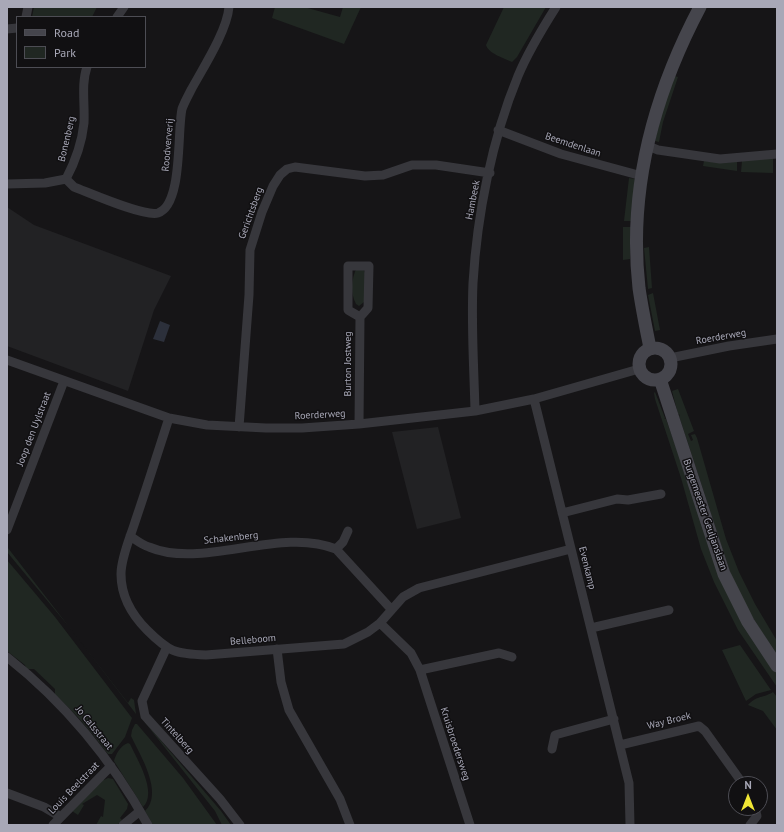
<!DOCTYPE html>
<style>
body{margin:0}
#map{position:relative;width:784px;height:832px;overflow:hidden;background:#161517;font-family:"PT Sans",sans-serif}
canvas{display:block}
.frame{position:absolute;inset:0;border:8px solid #a8a8b7;pointer-events:none}
.legend{position:absolute;left:16px;top:16px;width:130px;height:52px;box-sizing:border-box;background:#111012;border:1px solid #4d4d54;margin:0;padding:5px 7px;list-style:none;font-size:12px;color:#a8a8b7}
.legend li{display:flex;align-items:center;gap:8px;height:20px}
.legend b{width:20px;border:1px solid #4d4d54}
.north{position:absolute;left:728px;top:776px;width:40px;height:40px;box-sizing:border-box;background:#111012;border:1px solid #4d4d54;border-radius:50%;rotate:0deg;font-size:11px;font-weight:700;line-height:16px;text-align:center;color:#a8a8b7}
.north::after{content:'';display:block;margin:auto;width:14px;height:18px;background:#f0e635;clip-path:polygon(50% 0,100% 100%,50% 72%,0 100%)}
</style>
<div id="map">
<canvas width="784" height="832"></canvas>
<div class="frame"></div>
<ul class="legend">
<li><b style="height:5px;background:#45454c"></b>Road</li>
<li><b style="height:11px;background:#202722"></b>Park</li>
</ul>
<div class="north">N</div>
</div>
<script>
const c = document.querySelector('canvas').getContext('2d');
c.lineJoin = 'round';
function fill(path, color) {
  c.fillStyle = color;
  c.fill(path, 'evenodd');
}
function strokePath(path, color, width, dash) {
  c.strokeStyle = color;
  c.lineWidth = width;
  c.lineCap = dash ? 'butt' : 'round';
  c.setLineDash(dash || []);
  c.stroke(path);
}
function drawText(font, color, halo, rows, align = 'center') {
  c.font = font + ' "PT Sans",sans-serif';
  c.lineWidth = 3;
  c.setLineDash([]);
  c.textBaseline = 'middle';
  c.strokeStyle = halo;
  c.fillStyle = color;
  for (const [text, x, y, turn = 0] of rows) {
    c.save();
    c.translate(x, y);
    c.rotate((+turn || 0) * Math.PI / 180);
    c.textAlign = isNaN(turn) ? turn : align;
    if (halo) c.strokeText(text, 0, 0);
    c.fillText(text, 0, 0);
    c.restore();
  }
}
fill(new Path2D(`
 M 7,207 L 34,225 L 171,276 L 154,310 L 128,391 L 7,346 Z
 M 438,427 L 461,518 L 417,529 L 392,432 Z`), '#222224');
fill(new Path2D(`
 M 34,7 L 97,7 L 92,17 L 32,17 Z
 M 275,7 L 304,7 L 340,17 L 343,7 L 361,7 L 344,44 L 272,18 Z
 M 504,7 L 546,7 L 517,57 L 512,62 C 504,58 489,54 486,45 Z
 M 674,76 L 678,77 L 663,122 L 659,142 L 655,141 L 662,109 Z
 M 773,157 L 773,173 L 741,172 L 742,161 Z
 M 704,161 L 737,162 L 737,171 L 703,166 Z
 M 629,178 L 636,179 L 631,221 L 624,221 Z
 M 623,227 L 631,227 L 630,259 L 623,260 Z
 M 649,247 L 652,288 L 648,289 L 644,248 Z
 M 357,267 L 363,268 L 367,278 L 364,302 L 359,306 L 356,304 C 350,292 351,280 357,267 Z
 M 653,293 L 660,330 L 655,331 L 648,295 Z
 M 678,389 L 694,431 L 688,434 L 691,441 L 693,440 L 691,435 L 695,434 L 697,438 L 726,539 L 739,572 L 755,604 L 777,641 L 777,656 L 748,610 L 731,575 L 679,416 L 680,415 L 678,414 L 672,391 Z
 M 655,392 L 665,418 L 664,418 L 666,419 L 690,486 L 771,664 L 777,673 L 777,687 L 738,630 L 714,582 L 701,549 L 681,478 L 655,399 L 654,393 Z
 M 8,548 L 128,703 L 131,698 L 134,700 L 136,714 L 70,628 L 7,552 Z
 M 7,560 L 55,617 L 132,718 L 125,737 L 112,754 L 108,754 C 92,733 75,712 55,695 L 55,689 L 34,669 L 26,669 L 25,665 L 7,651 Z
 M 740,645 L 771,690 L 756,694 L 746,701 L 722,650 Z
 M 773,692 L 777,697 L 777,730 L 763,711 L 748,705 C 759,694 762,699 773,692 Z
 M 139,715 L 221,811 L 231,825 L 222,825 L 215,811 Z
 M 135,724 L 137,724 L 183,778 L 217,825 L 153,825 L 145,811 C 164,793 140,755 131,736 L 132,730 Z
 M 128,743 L 130,744 C 137,759 158,793 143,807 L 114,761 C 116,754 120,746 128,743 Z
 M 103,778 L 104,780 L 108,778 L 113,779 L 128,804 L 127,809 L 120,818 L 122,820 L 117,825 L 96,825 L 101,816 L 103,817 L 105,800 L 97,795 L 82,804 L 84,805 L 78,815 L 72,811 Z`), '#202722');
fill(new Path2D(`
 M 160,321 L 170,325 L 164,342 L 153,339 Z`), '#2c303b');
strokePath(new Path2D(`
 M 26,17 L 28,7
 M 117,17 L 124,7
 M 7,29 L 17,28
 M 498,130 L 561,154 L 642,176
 M 648,146 L 658,150 L 720,159 L 777,154
 M 66,179 L 74,187 C 90,193 144,217 158,213 C 183,205 177,131 182,109 C 184,103 188,96 191,90 C 203,68 227,31 229,7
 M 7,184 L 45,183 L 66,179 C 75,162 82,142 84,123 C 85,104 81,84 87,67
 M 670,358 L 729,346 L 777,339
 M 7,360 L 169,418 L 207,425 L 266,428 L 302,428 L 359,424 L 475,411 L 534,399 L 639,369
 M 534,399 L 629,783 L 630,825
 M 475,411 C 474,368 471,326 473,283 C 477,215 492,139 518,76 C 528,52 542,29 556,7
 M 169,418 C 158,452 147,487 135,522 C 130,538 121,558 121,574 C 121,597 132,615 147,630 C 169,652 175,654 206,655 L 344,644 L 368,632 L 380,623 L 403,597 L 419,588 L 571,549
 M 359,424 L 360,317 L 368,308 L 369,266 L 348,266 L 348,310 L 360,317
 M 239,427 L 249,295 L 250,250 L 262,212 L 273,186 L 280,175 L 287,169 L 295,167 L 365,176 L 383,175 L 412,165 L 436,165 L 490,173
 M 562,513 L 617,499 L 628,500 L 661,494
 M 7,530 L 64,381
 M 348,531 L 343,542 L 336,549 L 391,609
 M 130,536 C 136,540 142,545 149,547 C 203,570 280,526 336,549
 M 380,623 L 411,653 L 420,670 L 470,825
 M 591,628 L 669,610
 M 166,649 L 142,701 L 145,716 L 220,799 L 240,825
 M 277,649 L 281,682 L 289,710 L 340,799 L 350,825
 M 7,657 C 65,703 112,760 148,825
 M 420,670 L 499,653 L 512,657
 M 620,745 L 699,726 L 705,731 L 743,784
 M 552,749 L 555,735 L 614,719
 M 7,793 L 44,807 L 61,817
 M 53,825 L 111,766
 M 123,825 L 140,811
 M 750,825 L 757,816 L 755,808`), '#37373c', 9);
strokePath(new Path2D(`
 M639 364a16 16 0 1 1 32 0a16 16 0 1 1-32 0Z
 M 650,348 C 646,328 642,309 639,288 C 628,189 654,94 700,7
 M 660,379 L 724,574 L 748,622 L 777,666`), '#45454c', 13);
drawText('10px', '#a8a8b7', '#111012', [
 ["Bonenberg",67,139,-77],
 ["Roodververij",168,145,-85],
 ["Beemdenlaan",573,145,18],
 ["Hambeek",473,200,-79],
 ["Gerichtsberg",251,213,-70],
 ["Roerderweg",721,337,-10],
 ["Burton Jostweg",348,364,-90],
 ["Roerderweg",320,415,-3],
 ["Joop den Uylstraat",34,429,-69],
 ["Burgemeester Geuljanslaan",705,515,71],
 ["Schakenberg",231,538,-6],
 ["Evenkamp",587,568,76],
 ["Belleboom",253,640,-5],
 ["Way Broek",669,721,-14],
 ["Jo Calsstraat",94,728,51],
 ["Tintelberg",177,736,48],
 ["Kruisbroedersweg",455,744,72],
 ["Louis Beelstraat",74,788,-46]
]);
</script>
